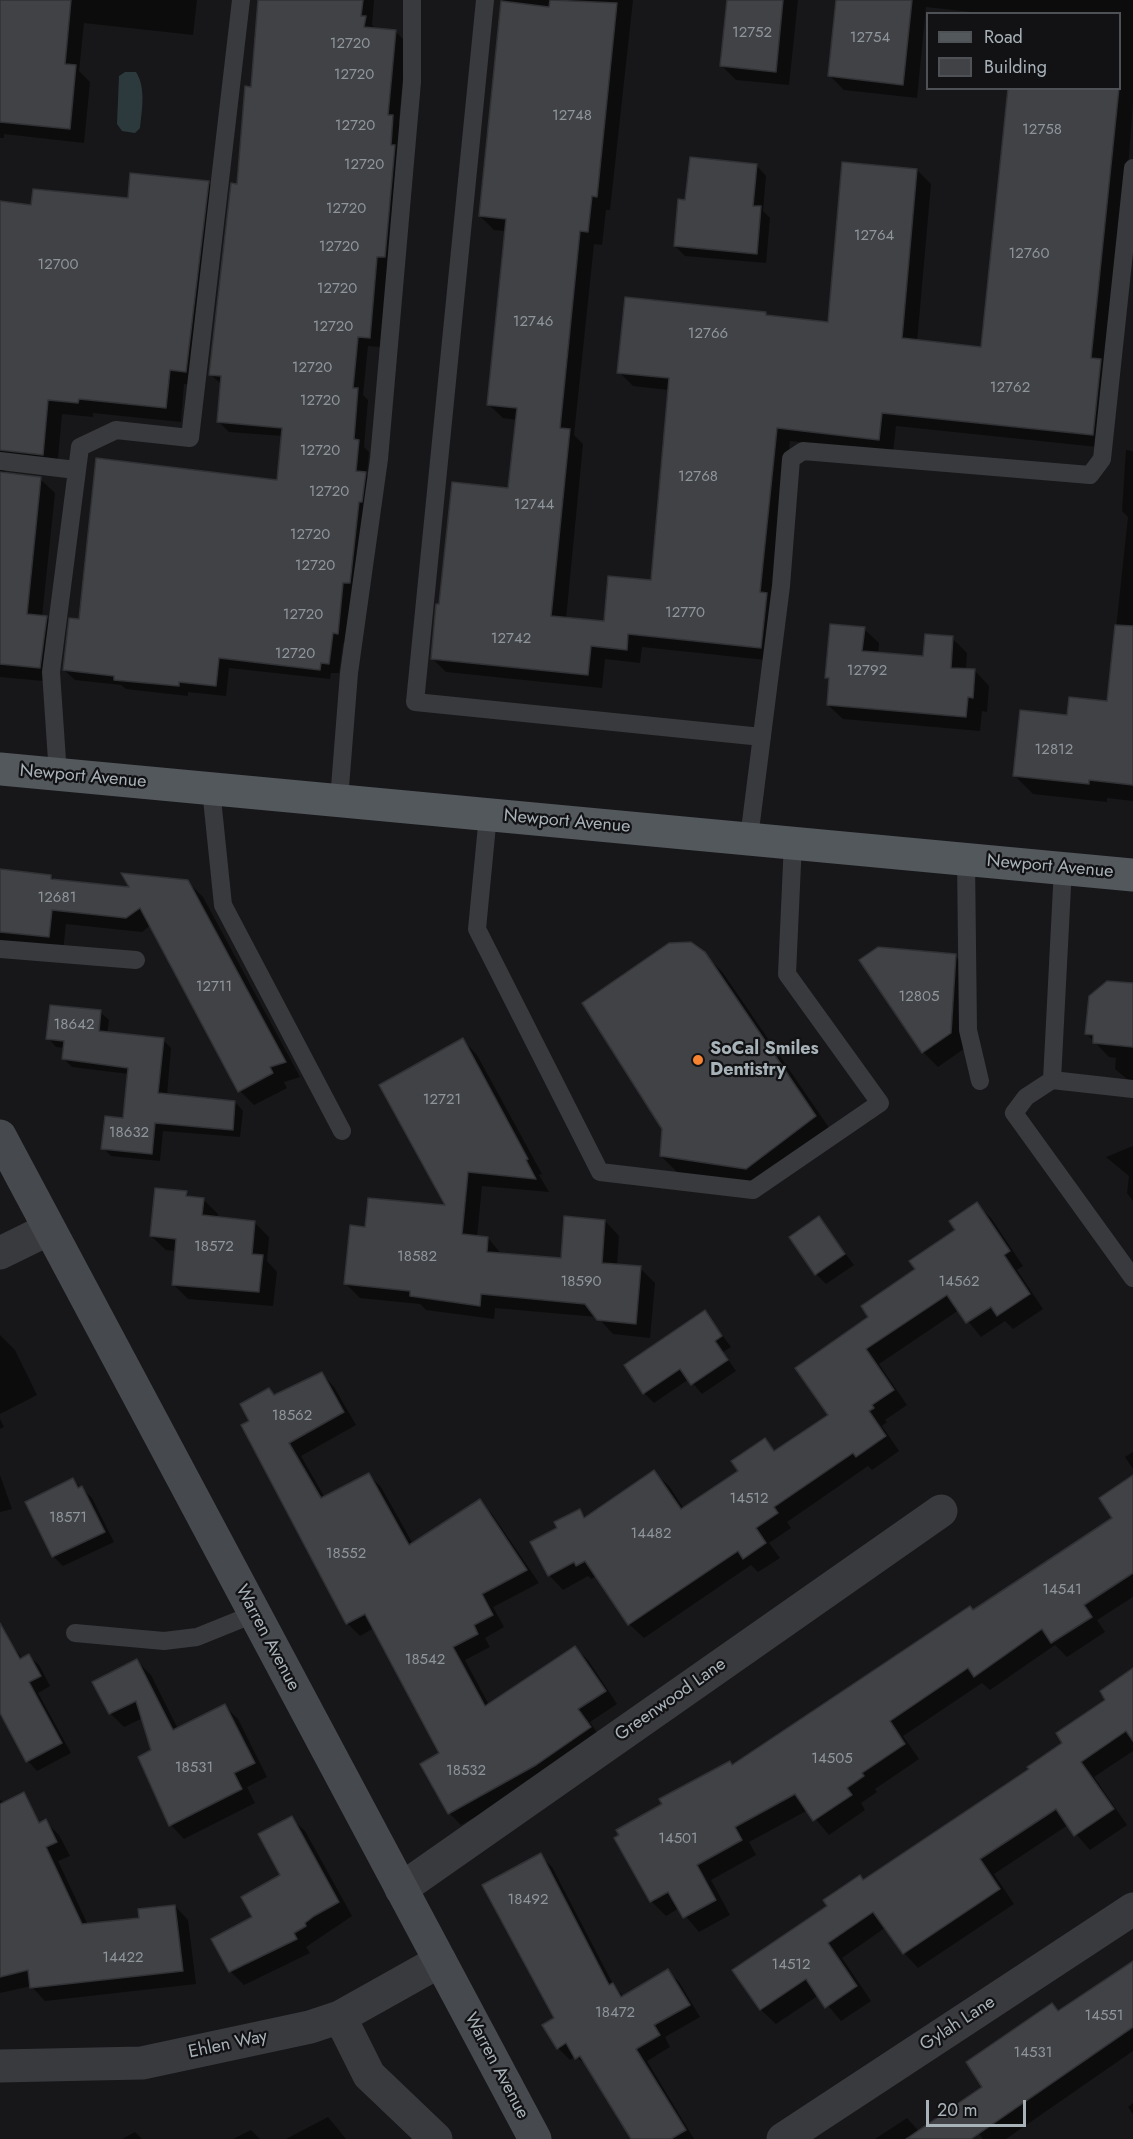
<!DOCTYPE html>
<style>
body{margin:0}
#map{position:relative;width:1133px;height:2139px;overflow:hidden;background:#171719;font-family:Jost,sans-serif}
canvas{display:block}
.legend{position:absolute;left:926px;top:12px;width:195px;height:78px;box-sizing:border-box;background:#121214;border:2px solid #4e5256;margin:0;padding:8px 10px;list-style:none;font-size:18px;color:#a8b2b9}
.legend li{display:flex;align-items:center;gap:12px;height:30px}
.legend b{width:30px;border:2px solid #4e5256}
.scale{position:absolute;left:926px;top:2100px;width:100px;height:27px;box-sizing:border-box;border:3px solid #a8b2b9;border-top:0;padding-left:8px;font-size:18px;line-height:21px;white-space:nowrap;color:#a8b2b9;-webkit-text-stroke:4px #121214;paint-order:stroke}
</style>
<div id="map">
<canvas width="1133" height="2139"></canvas>
<ul class="legend">
<li><b style="height:8px;background:#53585d"></b>Road</li>
<li><b style="height:16px;background:#414246"></b>Building</li>
</ul>
<div class="scale">20 m</div>
</div>
<script>
const c = document.querySelector('canvas').getContext('2d');
c.lineJoin = 'round';
function fill(path, color) {
  c.fillStyle = color;
  c.fill(path, 'evenodd');
}
function strokePath(path, color, width, dash) {
  c.strokeStyle = color;
  c.lineWidth = width;
  c.lineCap = dash ? 'butt' : 'round';
  c.setLineDash(dash || []);
  c.stroke(path);
}
function drawText(font, color, halo, rows, align = 'center') {
  c.font = font + ' Jost,sans-serif';
  c.lineWidth = 4.5;
  c.setLineDash([]);
  c.textBaseline = 'middle';
  c.strokeStyle = halo;
  c.fillStyle = color;
  for (const [text, x, y, turn = 0] of rows) {
    c.save();
    c.translate(x, y);
    c.rotate((+turn || 0) * Math.PI / 180);
    c.textAlign = isNaN(turn) ? turn : align;
    if (halo) c.strokeText(text, 0, 0);
    c.fillText(text, 0, 0);
    c.restore();
  }
}
fill(new Path2D(`
 M 125,72 L 136,72 C 146,87 142,110 140,128 L 135,133 L 122,131 L 117,124 L 119,76 Z`), '#2c3a3d');
fill(new Path2D(`
 M 0,0 L 197,0 L 193,35 L 84,23 L 79,71 L 90,82 L 84,143 L 4,134 L 4,138 L 0,138 Z
 M 259,0 L 374,0 L 372,25 L 375,28 L 396,32 L 406,42 L 399,123 L 403,127 L 380,347 L 368,346 L 363,395 L 368,400 L 364,447 L 369,452 L 367,475 L 376,484 L 348,644 L 343,643 L 339,673 L 331,673 L 330,679 L 229,668 L 226,696 L 188,692 L 188,696 L 126,689 L 121,685 L 75,680 L 64,670 L 80,621 L 279,481 L 283,436 L 229,432 L 219,422 L 221,384 L 210,374 L 252,88 Z
 M 503,0 L 633,0 L 610,210 L 606,210 L 602,245 L 594,244 L 574,435 L 583,444 L 566,619 L 605,623 L 652,582 L 669,390 L 633,386 L 619,372 L 765,313 L 768,317 L 829,324 L 917,170 L 931,184 L 917,342 L 982,348 L 1009,88 L 1120,88 L 1120,14 L 989,14 L 926,7 L 917,98 L 844,90 L 830,76 L 838,0 L 1133,0 L 1133,103 L 1107,448 L 896,426 L 893,453 L 790,441 L 774,602 L 775,661 L 642,647 L 640,663 L 605,659 L 602,688 L 446,672 L 432,658 L 441,606 L 510,490 L 517,420 L 503,418 L 488,404 L 506,231 L 494,230 L 480,216 Z
 M 728,0 L 798,0 L 789,85 L 736,80 L 722,66 Z
 M 757,166 L 766,176 L 763,211 L 770,218 L 766,263 L 685,256 L 675,246 L 687,201 Z
 M 208,182 L 223,197 L 201,386 L 184,384 L 181,422 L 93,413 L 93,417 L 62,414 L 57,469 L 10,465 L 3,474 L 40,479 L 55,493 L 42,617 L 46,617 L 61,632 L 54,682 L 0,677 L 0,203 L 33,206 L 129,200 Z
 M 1126,450 L 1133,451 L 1133,801 L 1107,798 L 1107,802 L 1033,794 L 1014,775 L 1068,716 L 1108,703 L 1128,517 L 1122,511 Z
 M 864,629 L 879,643 L 878,654 L 925,658 L 952,638 L 967,653 L 966,670 L 975,671 L 989,686 L 987,712 L 982,711 L 980,731 L 843,719 L 828,705 L 830,681 L 827,677 Z
 M 0,871 L 51,876 L 56,881 L 131,889 L 188,882 L 203,897 L 300,1077 L 284,1082 L 287,1088 L 254,1105 L 240,1091 L 151,925 L 142,932 L 66,924 L 63,951 L 0,944 Z
 M 704,953 L 723,973 L 834,1135 L 765,1187 L 680,1175 L 661,1156 Z
 M 955,956 L 970,970 L 965,1048 L 938,1067 L 923,1052 L 861,960 Z
 M 1133,985 L 1133,1084 L 1115,1069 L 1116,1058 L 1109,1057 L 1087,1034 Z
 M 100,1012 L 109,1020 L 107,1034 L 163,1040 L 171,1048 L 167,1095 L 235,1102 L 243,1111 L 240,1137 L 163,1131 L 160,1161 L 111,1156 L 103,1148 L 124,1120 L 129,1074 L 72,1067 L 64,1059 L 65,1048 L 56,1047 L 48,1038 Z
 M 463,1040 L 477,1055 L 542,1174 L 539,1175 L 549,1192 L 482,1186 L 477,1237 L 488,1238 L 502,1255 L 562,1260 L 605,1221 L 619,1236 L 617,1266 L 640,1268 L 655,1283 L 650,1338 L 613,1334 L 597,1317 L 495,1308 L 494,1319 L 426,1310 L 420,1304 L 360,1298 L 345,1283 L 367,1229 L 448,1207 Z
 M 1133,1146 L 1133,1201 L 1127,1193 L 1129,1176 L 1106,1157 Z
 M 186,1193 L 191,1198 L 203,1199 L 218,1214 L 217,1218 L 254,1222 L 269,1237 L 267,1261 L 277,1272 L 273,1306 L 188,1299 L 173,1284 L 177,1251 L 166,1250 L 151,1236 Z
 M 977,1204 L 991,1218 L 1023,1266 L 1017,1270 L 1043,1309 L 1013,1329 L 1005,1321 L 981,1337 L 959,1310 L 879,1364 L 907,1405 L 885,1420 L 887,1422 L 882,1426 L 899,1451 L 872,1470 L 868,1466 L 787,1522 L 791,1528 L 769,1543 L 780,1558 L 758,1572 L 751,1565 L 644,1638 L 629,1624 L 597,1576 L 591,1579 L 588,1576 L 563,1590 L 549,1575 L 559,1529 L 580,1511 L 586,1518 L 654,1472 L 669,1486 L 684,1509 L 740,1471 L 765,1440 L 776,1452 L 830,1415 L 871,1317 L 957,1231 Z
 M 819,1218 L 854,1265 L 826,1284 L 816,1274 Z
 M 705,1312 L 731,1347 L 723,1352 L 736,1371 L 702,1394 L 689,1379 L 654,1403 L 644,1393 Z
 M 0,1335 L 15,1350 L 37,1395 L 0,1414 Z
 M 322,1374 L 334,1387 L 356,1425 L 301,1456 L 325,1498 L 369,1475 L 381,1487 L 413,1544 L 480,1501 L 492,1514 L 539,1583 L 493,1607 L 504,1627 L 485,1638 L 490,1647 L 465,1660 L 489,1705 L 575,1648 L 588,1660 L 617,1704 L 590,1722 L 602,1740 L 548,1777 L 461,1825 L 449,1813 L 441,1754 L 374,1628 L 360,1636 L 347,1623 L 251,1421 L 269,1390 L 275,1396 Z
 M 0,1419 L 4,1427 L 0,1429 Z
 M 1133,1452 L 1133,1469 L 1125,1457 Z
 M 0,1475 L 12,1509 L 0,1512 Z
 M 1133,1477 L 1133,1597 L 1097,1620 L 1105,1632 L 1067,1657 L 1055,1645 L 990,1690 L 982,1683 L 903,1736 L 919,1759 L 875,1789 L 877,1792 L 861,1803 L 865,1810 L 829,1835 L 808,1810 L 749,1842 L 756,1855 L 711,1880 L 730,1915 L 699,1932 L 679,1908 L 666,1916 L 651,1901 L 733,1766 L 1114,1518 Z
 M 73,1480 L 92,1498 L 114,1542 L 63,1566 L 53,1556 Z
 M 9,1641 L 23,1659 L 29,1656 L 39,1665 L 50,1686 L 38,1693 L 71,1753 L 37,1771 L 28,1761 L 0,1704 L 0,1645 Z
 M 137,1661 L 151,1675 L 178,1729 L 224,1705 L 238,1719 L 267,1777 L 247,1787 L 255,1803 L 184,1839 L 171,1825 L 143,1718 L 124,1727 L 110,1713 Z
 M 1133,1672 L 1133,1751 L 1094,1777 L 1127,1825 L 1090,1850 L 1068,1825 L 994,1874 L 1014,1904 L 918,1968 L 904,1953 L 886,1927 L 842,1958 L 871,2001 L 841,2021 L 819,1995 L 776,2024 L 761,2010 L 734,1970 L 1031,1770 L 1065,1743 Z
 M 0,1800 L 40,1824 L 45,1821 L 59,1835 L 70,1856 L 58,1861 L 88,1925 L 140,1919 L 175,1906 L 188,1920 L 196,1984 L 45,2001 L 31,1986 L 0,1993 Z
 M 291,1818 L 305,1831 L 352,1916 L 306,1947 L 310,1953 L 244,1985 L 230,1971 L 283,1875 Z
 M 540,1855 L 552,1867 L 614,1986 L 624,1997 L 668,1971 L 679,1982 L 700,2017 L 665,2037 L 670,2047 L 647,2061 L 694,2139 L 633,2139 L 590,2068 L 575,2056 L 570,2060 L 558,2048 Z
 M 1133,1962 L 1133,2051 L 1006,2139 L 983,2139 L 959,2105 L 984,2088 L 1052,2005 L 1060,2012 Z
 M 1133,2103 L 1133,2114 L 1128,2107 Z
 M 328,2117 L 346,2139 L 286,2139 Z
 M 907,2118 L 926,2139 L 875,2139 Z
 M 251,2130 L 260,2139 L 233,2139 Z
 M 135,2132 L 142,2139 L 122,2139 Z`), '#0007');
const building = new Path2D(`
 M 0,0 L 71,0 L 65,64 L 76,65 L 70,129 L 0,122 Z
 M 258,0 L 363,0 L 361,16 L 366,16 L 364,27 L 396,30 L 388,115 L 393,115 L 391,145 L 395,145 L 385,257 L 377,257 L 370,338 L 358,337 L 353,388 L 358,388 L 354,439 L 359,440 L 356,471 L 366,472 L 362,502 L 359,502 L 350,583 L 343,583 L 338,634 L 333,633 L 329,664 L 321,663 L 320,670 L 219,658 L 216,686 L 179,682 L 179,686 L 114,680 L 114,676 L 63,670 L 69,618 L 79,619 L 96,458 L 277,480 L 282,428 L 217,422 L 221,376 L 209,375 L 231,183 L 237,184 L 245,86 L 251,87 Z
 M 550,0 L 617,3 L 597,197 L 592,196 L 588,232 L 580,231 L 560,428 L 570,429 L 551,616 L 604,621 L 608,576 L 651,580 L 669,378 L 617,373 L 625,297 L 766,312 L 766,315 L 828,322 L 842,162 L 917,169 L 902,338 L 981,347 L 1008,88 L 1119,88 L 1091,358 L 1101,359 L 1093,435 L 882,413 L 879,440 L 777,428 L 760,592 L 767,593 L 761,648 L 628,634 L 627,650 L 591,646 L 588,675 L 431,659 L 436,604 L 439,604 L 452,482 L 508,488 L 517,408 L 487,405 L 506,219 L 479,216 L 501,1 L 549,7 Z
 M 727,0 L 783,0 L 776,72 L 720,66 Z
 M 836,0 L 912,0 L 903,85 L 828,76 Z
 M 690,157 L 757,164 L 753,206 L 761,206 L 757,254 L 674,246 L 678,199 L 685,200 Z
 M 130,173 L 209,181 L 186,372 L 170,370 L 166,408 L 79,399 L 78,403 L 48,400 L 43,455 L 0,450 L 0,201 L 31,205 L 33,189 L 128,198 Z
 M 0,472 L 41,477 L 27,614 L 47,616 L 40,668 L 0,664 Z
 M 830,624 L 865,627 L 862,651 L 923,656 L 925,634 L 953,636 L 951,668 L 975,669 L 973,698 L 968,697 L 966,717 L 827,705 L 829,678 L 825,678 Z
 M 1115,625 L 1133,626 L 1133,785 L 1089,780 L 1089,784 L 1013,776 L 1020,710 L 1067,715 L 1069,697 L 1107,701 Z
 M 0,869 L 51,875 L 51,879 L 129,887 L 121,873 L 188,880 L 286,1062 L 270,1067 L 273,1073 L 238,1092 L 140,908 L 126,918 L 52,910 L 49,937 L 0,932 Z
 M 691,942 L 705,952 L 816,1116 L 746,1169 L 660,1156 L 662,1129 L 582,1003 L 669,943 Z
 M 878,947 L 956,954 L 951,1033 L 922,1053 L 859,960 Z
 M 1107,981 L 1133,983 L 1133,1047 L 1093,1043 L 1093,1035 L 1085,1034 L 1089,996 Z
 M 50,1005 L 101,1010 L 99,1031 L 164,1038 L 158,1093 L 235,1101 L 233,1130 L 155,1123 L 152,1154 L 101,1149 L 105,1116 L 123,1118 L 128,1068 L 62,1059 L 64,1041 L 46,1039 Z
 M 463,1038 L 528,1159 L 526,1160 L 536,1179 L 468,1172 L 462,1234 L 488,1237 L 487,1252 L 561,1258 L 564,1216 L 605,1220 L 602,1263 L 641,1266 L 636,1324 L 597,1320 L 585,1304 L 481,1294 L 480,1306 L 410,1296 L 410,1291 L 344,1284 L 350,1225 L 365,1227 L 368,1198 L 445,1205 L 379,1085 Z
 M 155,1188 L 187,1191 L 186,1196 L 204,1198 L 202,1215 L 255,1221 L 252,1254 L 263,1255 L 259,1292 L 172,1285 L 176,1239 L 150,1236 Z
 M 977,1202 L 1010,1251 L 1004,1255 L 1030,1294 L 997,1316 L 991,1307 L 966,1323 L 947,1295 L 866,1349 L 894,1390 L 872,1405 L 874,1408 L 869,1411 L 886,1436 L 856,1457 L 853,1453 L 774,1507 L 778,1513 L 756,1528 L 766,1543 L 743,1559 L 738,1551 L 628,1625 L 585,1561 L 576,1566 L 574,1562 L 548,1576 L 530,1542 L 557,1528 L 554,1522 L 580,1509 L 584,1518 L 654,1470 L 681,1509 L 738,1471 L 731,1461 L 765,1438 L 774,1451 L 828,1415 L 795,1368 L 868,1317 L 861,1306 L 915,1269 L 909,1261 L 955,1230 L 949,1221 Z
 M 819,1216 L 845,1254 L 815,1275 L 789,1237 Z
 M 705,1310 L 722,1336 L 715,1341 L 728,1360 L 691,1385 L 680,1369 L 643,1394 L 624,1365 Z
 M 322,1372 L 344,1412 L 289,1443 L 321,1498 L 369,1473 L 409,1545 L 480,1499 L 527,1570 L 482,1594 L 493,1615 L 474,1625 L 478,1634 L 453,1647 L 485,1706 L 575,1646 L 606,1691 L 578,1709 L 591,1727 L 536,1765 L 448,1814 L 420,1764 L 439,1753 L 399,1678 L 365,1614 L 346,1624 L 241,1425 L 249,1421 L 240,1404 L 269,1388 L 274,1395 Z
 M 1133,1475 L 1133,1573 L 1084,1605 L 1092,1617 L 1051,1643 L 1042,1629 L 974,1677 L 968,1668 L 890,1721 L 905,1744 L 862,1773 L 864,1776 L 847,1788 L 852,1795 L 813,1821 L 795,1794 L 735,1827 L 742,1840 L 697,1865 L 716,1900 L 683,1918 L 668,1892 L 650,1902 L 614,1838 L 619,1835 L 616,1830 L 662,1804 L 659,1799 L 730,1761 L 732,1765 L 970,1606 L 973,1610 L 1112,1518 L 1099,1498 Z
 M 73,1478 L 78,1488 L 82,1486 L 105,1532 L 52,1557 L 25,1502 Z
 M 0,1623 L 20,1659 L 29,1654 L 41,1676 L 29,1682 L 62,1743 L 26,1762 L 0,1713 Z
 M 137,1659 L 173,1730 L 225,1704 L 255,1763 L 234,1773 L 242,1789 L 169,1826 L 138,1757 L 151,1750 L 136,1701 L 109,1714 L 92,1682 Z
 M 1133,1668 L 1133,1741 L 1126,1731 L 1081,1762 L 1114,1809 L 1074,1836 L 1056,1809 L 980,1859 L 1000,1889 L 903,1954 L 873,1912 L 828,1943 L 857,1986 L 825,2008 L 806,1979 L 760,2010 L 732,1970 L 827,1906 L 823,1900 L 860,1875 L 863,1880 L 1029,1769 L 1027,1767 L 1062,1743 L 1056,1733 L 1105,1700 L 1100,1691 Z
 M 24,1792 L 39,1823 L 46,1819 L 57,1842 L 46,1847 L 82,1924 L 139,1918 L 138,1909 L 175,1905 L 183,1971 L 30,1988 L 28,1970 L 0,1977 L 0,1804 Z
 M 292,1816 L 339,1902 L 314,1916 L 305,1923 L 306,1926 L 294,1933 L 297,1939 L 229,1972 L 211,1939 L 252,1917 L 241,1897 L 280,1875 L 258,1834 Z
 M 541,1853 L 609,1985 L 613,1983 L 621,1997 L 668,1969 L 690,2005 L 654,2025 L 660,2035 L 636,2049 L 686,2130 L 671,2139 L 631,2139 L 580,2056 L 575,2059 L 566,2043 L 557,2049 L 542,2025 L 554,2018 L 482,1885 Z
 M 1133,1961 L 1133,2027 L 971,2139 L 906,2139 L 982,2087 L 966,2062 L 1052,2003 L 1058,2011 Z`);
fill(building, '#414246');
strokePath(building, '#313235', 1.5);
strokePath(new Path2D(`
 M 485,0 L 415,702 L 762,737
 M 0,461 L 76,470
 M 58,775 L 51,672 L 80,447 L 116,430 L 190,438 L 241,0
 M 211,789 L 223,905 L 342,1131
 M 339,800 L 349,673 L 379,459 L 412,82 L 412,0
 M 488,815 L 477,929 L 600,1172 L 753,1190 L 880,1103 L 787,974 L 793,842
 M 749,838 L 781,586 L 791,459 L 803,451 L 1090,475 L 1102,459 L 1133,168
 M 966,859 L 968,1030 L 980,1081
 M 1063,868 L 1052,1080 L 1133,1089
 M 0,949 L 136,960
 M 1052,1080 L 1026,1097 L 1014,1113 L 1133,1278
 M 75,1633 L 164,1641 L 197,1637 L 254,1614`), '#383a3e', 18);
strokePath(new Path2D(`
 M 0,1253 L 49,1229
 M 401,1889 L 941,1511
 M 340,2017 L 369,2075 L 436,2139
 M 0,2066 L 142,2063 L 310,2027 L 340,2017 L 440,1961
 M 783,2139 L 1133,1909`), '#383a3e', 33);
strokePath(new Path2D(`
 M 0,1136 L 535,2139`), '#464a4e', 33);
strokePath(new Path2D(`
 M 0,769 L 1133,875`), '#53585d', 33);
for (const [x, y, r, color] of [
 [698,1060,6,"#f88330"]
]) {
  const dot = new Path2D();
  dot.arc(x, y, r, 0, 2 * Math.PI);
  c.fillStyle = color;
  c.fill(dot);
  strokePath(dot, '#121214', 2);
}
drawText('15px', '#8e969c', null, [
 ["12752",752,33],
 ["12754",870,38],
 ["12720",350,44],
 ["12720",354,75],
 ["12748",572,116],
 ["12720",355,126],
 ["12758",1042,130],
 ["12720",364,165],
 ["12720",346,209],
 ["12764",874,236],
 ["12720",339,247],
 ["12760",1029,254],
 ["12700",58,265],
 ["12720",337,289],
 ["12746",533,322],
 ["12720",333,327],
 ["12766",708,334],
 ["12720",312,368],
 ["12762",1010,388],
 ["12720",320,401],
 ["12720",320,451],
 ["12768",698,477],
 ["12720",329,492],
 ["12744",534,505],
 ["12720",310,535],
 ["12720",315,566],
 ["12770",685,613],
 ["12720",303,615],
 ["12742",511,639],
 ["12720",295,654],
 ["12792",867,671],
 ["12812",1054,750],
 ["12681",57,898],
 ["12711",214,987],
 ["12805",919,997],
 ["18642",74,1025],
 ["12721",442,1100],
 ["18632",129,1133],
 ["18572",214,1247],
 ["18582",417,1257],
 ["18590",581,1282],
 ["14562",959,1282],
 ["18562",292,1416],
 ["14512",749,1499],
 ["18571",68,1518],
 ["14482",651,1534],
 ["18552",346,1554],
 ["14541",1062,1590],
 ["18542",425,1660],
 ["14505",832,1759],
 ["18531",194,1768],
 ["18532",466,1771],
 ["14501",678,1839],
 ["18492",528,1900],
 ["14422",123,1958],
 ["14512",791,1965],
 ["18472",615,2013],
 ["14551",1104,2016],
 ["14531",1033,2053]
]);
drawText('18px', '#a8b2b9', '#121214', [
 ["Newport Avenue",83,777,5],
 ["Newport Avenue",567,822,5],
 ["Newport Avenue",1050,867,5],
 ["Warren Avenue",267,1638,62],
 ["Greenwood Lane",671,1700,-35],
 ["Gylah Lane",958,2024,-33],
 ["Ehlen Way",228,2045,-12],
 ["Warren Avenue",496,2066,62]
]);
drawText('bold 18px', '#a8b2b9', '#121214', [
 ["SoCal Smiles",710,1050],
 ["Dentistry",710,1071]
], 'left');
</script>
